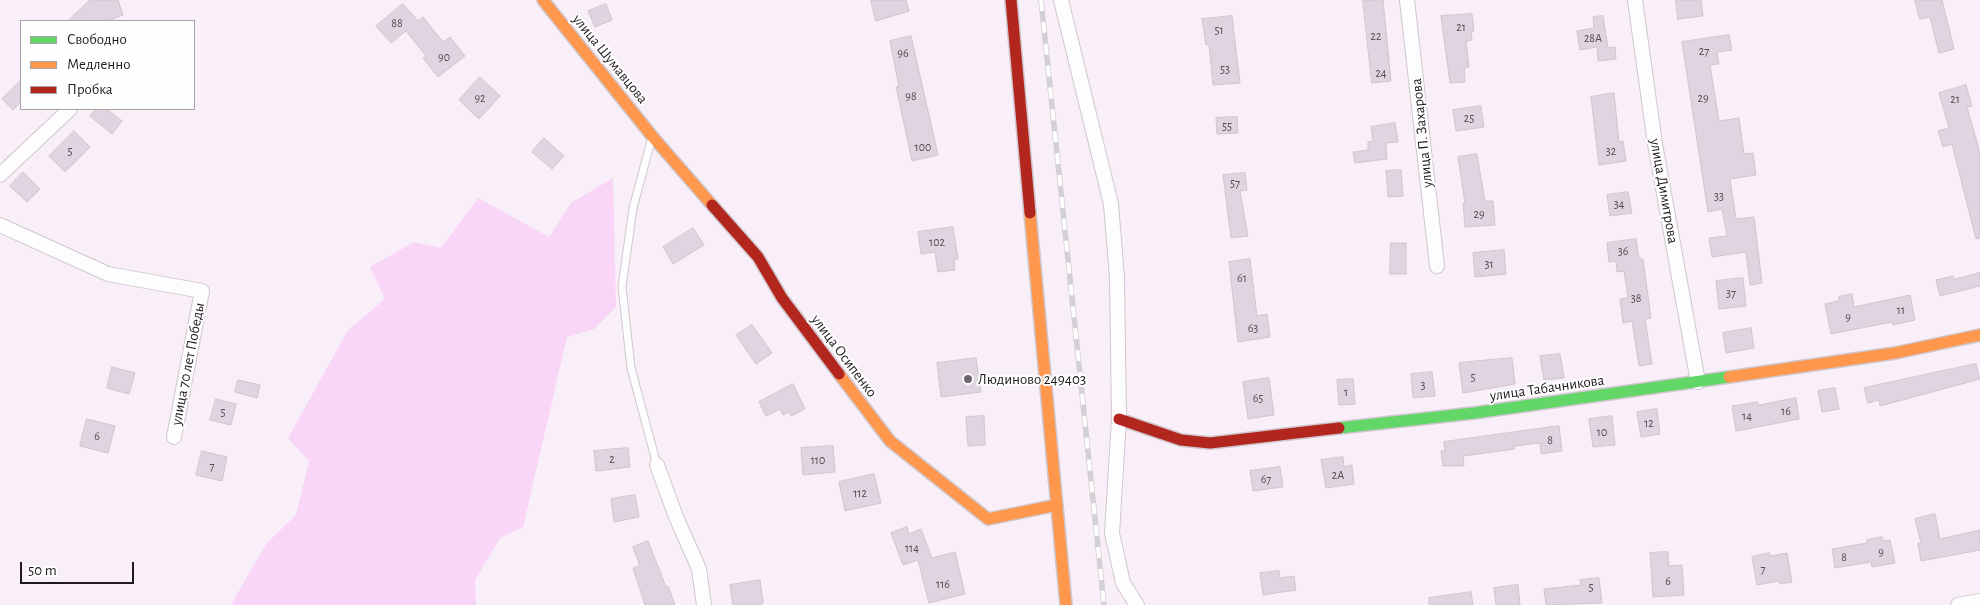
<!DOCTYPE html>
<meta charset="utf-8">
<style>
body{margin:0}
#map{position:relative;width:1980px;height:605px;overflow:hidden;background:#f8eff8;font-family:"Alegreya Sans",sans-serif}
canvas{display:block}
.legend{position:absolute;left:20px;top:20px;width:175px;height:90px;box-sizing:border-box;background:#fefefe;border:1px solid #a5a3a5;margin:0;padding:6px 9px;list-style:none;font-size:15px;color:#201a1f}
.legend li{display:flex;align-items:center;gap:10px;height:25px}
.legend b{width:25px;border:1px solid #a5a3a5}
.scale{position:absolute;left:20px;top:562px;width:114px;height:22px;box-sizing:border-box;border:2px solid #201a1f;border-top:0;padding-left:6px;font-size:15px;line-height:18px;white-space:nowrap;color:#201a1f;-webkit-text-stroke:4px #fefefe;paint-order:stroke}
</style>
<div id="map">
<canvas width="1980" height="605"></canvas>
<ul class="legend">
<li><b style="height:6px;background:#63d668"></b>Свободно</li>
<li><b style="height:6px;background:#ff974d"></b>Медленно</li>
<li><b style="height:6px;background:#b3261e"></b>Пробка</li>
</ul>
<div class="scale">50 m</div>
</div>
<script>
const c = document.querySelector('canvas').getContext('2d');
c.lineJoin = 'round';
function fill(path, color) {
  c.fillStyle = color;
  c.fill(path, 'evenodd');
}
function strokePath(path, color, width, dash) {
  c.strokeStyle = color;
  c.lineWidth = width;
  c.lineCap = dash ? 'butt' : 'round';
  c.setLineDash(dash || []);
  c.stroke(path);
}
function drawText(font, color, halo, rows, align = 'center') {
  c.font = font + ' "Alegreya Sans",sans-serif';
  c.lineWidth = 4;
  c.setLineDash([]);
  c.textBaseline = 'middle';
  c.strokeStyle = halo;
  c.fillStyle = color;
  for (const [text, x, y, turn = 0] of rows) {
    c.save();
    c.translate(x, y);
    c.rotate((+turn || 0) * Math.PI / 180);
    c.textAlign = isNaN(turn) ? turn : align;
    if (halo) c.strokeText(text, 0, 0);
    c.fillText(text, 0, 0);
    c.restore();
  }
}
fill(new Path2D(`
 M 613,178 L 616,307 L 594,329 L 567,337 L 523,527 L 500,538 L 475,580 L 476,605 L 231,605 L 266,544 L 296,515 L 309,461 L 288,438 L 348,330 L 385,299 L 370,267 L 414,242 L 441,248 L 478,198 L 549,237 L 571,203 Z`), '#f9d5f8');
const building = new Path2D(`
 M 90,0 L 118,0 L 123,15 L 108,21 L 68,21 Z
 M 871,0 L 906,0 L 909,11 L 876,21 Z
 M 1363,0 L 1383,0 L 1391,81 L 1372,83 Z
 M 1676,0 L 1701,0 L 1703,16 L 1678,19 Z
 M 1915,0 L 1942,0 L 1954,49 L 1939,53 L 1930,17 L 1920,19 Z
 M 403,4 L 418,21 L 423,17 L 443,42 L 450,37 L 465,56 L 438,77 L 423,58 L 426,56 L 406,31 L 391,43 L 376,26 Z
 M 606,4 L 612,20 L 595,27 L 588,11 Z
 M 1472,14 L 1474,31 L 1471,32 L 1472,40 L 1466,41 L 1469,67 L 1464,68 L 1465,82 L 1450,83 L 1441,16 Z
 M 1232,16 L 1240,83 L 1213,85 L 1209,44 L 1206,45 L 1202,19 Z
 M 1603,16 L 1608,48 L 1615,47 L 1616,59 L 1598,61 L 1597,47 L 1580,50 L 1577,31 L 1594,28 L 1593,17 Z
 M 1729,35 L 1732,50 L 1717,52 L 1719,64 L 1710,65 L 1719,121 L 1739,118 L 1744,154 L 1753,153 L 1756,175 L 1730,179 L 1736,219 L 1754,217 L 1762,283 L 1750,285 L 1746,252 L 1712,257 L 1709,238 L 1727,236 L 1722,209 L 1708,212 L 1682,42 Z
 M 911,36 L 938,155 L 912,161 L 896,87 L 899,87 L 890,41 Z
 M 480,77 L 500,96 L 479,119 L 459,100 Z
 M 21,80 L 21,102 L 13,110 L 2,99 Z
 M 1966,85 L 1972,106 L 1967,107 L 1980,153 L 1980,238 L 1976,239 L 1952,144 L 1943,147 L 1938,131 L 1949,128 L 1939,93 Z
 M 1614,93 L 1619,142 L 1623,141 L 1626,161 L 1599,165 L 1591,97 Z
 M 1481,106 L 1484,127 L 1456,131 L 1453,110 Z
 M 96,109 L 107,109 L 122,121 L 112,134 L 90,116 Z
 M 1237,117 L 1238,133 L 1217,134 L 1216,118 Z
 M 1395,123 L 1398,142 L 1386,143 L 1387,159 L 1355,163 L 1353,152 L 1368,150 L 1368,142 L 1373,141 L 1371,127 Z
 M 74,131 L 90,147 L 65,172 L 49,156 Z
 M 544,138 L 564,156 L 552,169 L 532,152 Z
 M 1477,154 L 1485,201 L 1493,201 L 1495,225 L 1465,227 L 1463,203 L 1465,203 L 1458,157 Z
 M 1401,170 L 1403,196 L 1388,197 L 1386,171 Z
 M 23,172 L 40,189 L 27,202 L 10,186 Z
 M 1245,173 L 1247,190 L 1240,191 L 1248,236 L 1231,238 L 1223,175 Z
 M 1628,192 L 1632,213 L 1610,216 L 1607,195 Z
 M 953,227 L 958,259 L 954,259 L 955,270 L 938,272 L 935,252 L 921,254 L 918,232 Z
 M 693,228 L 704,245 L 673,264 L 663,247 Z
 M 1636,239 L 1639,259 L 1643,259 L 1651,318 L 1645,319 L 1652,364 L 1639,366 L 1632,321 L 1623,323 L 1620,299 L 1628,298 L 1624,271 L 1617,272 L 1616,261 L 1609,262 L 1607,243 Z
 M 1391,243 L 1406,243 L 1406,274 L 1390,274 Z
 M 1504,250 L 1506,274 L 1475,277 L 1473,253 Z
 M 1250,259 L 1257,316 L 1267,314 L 1270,337 L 1238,342 L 1229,262 Z
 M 1980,273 L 1980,286 L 1940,296 L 1936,280 L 1953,276 L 1954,279 Z
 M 1743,278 L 1746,306 L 1719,309 L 1716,281 Z
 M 1852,294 L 1854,307 L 1910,295 L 1915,320 L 1893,325 L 1892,322 L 1831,334 L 1825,304 L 1839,301 L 1839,297 Z
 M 752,325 L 772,353 L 756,364 L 736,335 Z
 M 1751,328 L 1754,348 L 1726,353 L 1723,333 Z
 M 1560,354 L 1564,378 L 1544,380 L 1540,356 Z
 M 976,358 L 981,392 L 941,397 L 937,363 Z
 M 1512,358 L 1515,384 L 1463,393 L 1459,363 Z
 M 1976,364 L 1980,379 L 1880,406 L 1879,400 L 1868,403 L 1864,388 Z
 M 112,367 L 135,373 L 129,394 L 107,388 Z
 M 1432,372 L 1435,396 L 1413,398 L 1411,374 Z
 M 1269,378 L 1274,415 L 1248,419 L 1243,382 Z
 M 1353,379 L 1355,404 L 1339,405 L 1337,380 Z
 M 238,380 L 260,385 L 257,398 L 235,392 Z
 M 793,384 L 805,409 L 791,416 L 789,412 L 783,415 L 780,409 L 766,416 L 759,402 Z
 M 1835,388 L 1839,409 L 1822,412 L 1818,391 Z
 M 1796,398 L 1799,419 L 1736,431 L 1732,406 L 1758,402 L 1758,405 Z
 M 216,399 L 236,404 L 231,425 L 210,420 Z
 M 1657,409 L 1660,434 L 1641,437 L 1637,412 Z
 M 984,416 L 985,445 L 968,446 L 966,417 Z
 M 1612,416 L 1615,445 L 1593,447 L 1589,419 Z
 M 87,419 L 115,426 L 108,453 L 80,446 Z
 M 1559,426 L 1562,451 L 1541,454 L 1540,443 L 1514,446 L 1515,449 L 1463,456 L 1464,466 L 1443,466 L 1441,451 L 1445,451 L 1444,442 Z
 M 833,446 L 835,472 L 803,475 L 801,448 Z
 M 628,448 L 630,467 L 596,471 L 594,451 Z
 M 202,451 L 227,457 L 222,481 L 196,475 Z
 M 1343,457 L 1344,467 L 1352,465 L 1354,484 L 1326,488 L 1321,460 Z
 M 1280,467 L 1283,487 L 1253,491 L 1250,471 Z
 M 874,474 L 881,503 L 845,511 L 839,482 Z
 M 635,495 L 639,517 L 614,522 L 611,499 Z
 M 1935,514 L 1940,539 L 1980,530 L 1980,550 L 1921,561 L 1918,543 L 1921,543 L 1915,519 Z
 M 907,527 L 909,534 L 921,529 L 932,558 L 955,552 L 965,594 L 929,603 L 918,560 L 903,565 L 891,533 Z
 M 1882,537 L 1883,541 L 1890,540 L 1895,563 L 1872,567 L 1871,562 L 1835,568 L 1832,549 L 1867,543 L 1867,540 Z
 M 648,541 L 666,587 L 668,586 L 675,605 L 645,605 L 633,568 L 640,566 L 633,547 Z
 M 1668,552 L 1669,566 L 1682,565 L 1684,595 L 1653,597 L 1650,553 Z
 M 1769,553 L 1770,556 L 1787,553 L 1792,582 L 1780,584 L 1779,581 L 1757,585 L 1752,557 Z
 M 1279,571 L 1280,578 L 1294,576 L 1296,590 L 1263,595 L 1260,573 Z
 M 1599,578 L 1602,603 L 1546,605 L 1544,589 L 1581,585 L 1580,580 Z
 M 760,580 L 763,603 L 760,605 L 733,605 L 730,585 Z
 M 1518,585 L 1520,605 L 1496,605 L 1494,588 Z
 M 1471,592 L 1473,605 L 1429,605 L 1429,598 Z`);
fill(building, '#dfd4df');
strokePath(building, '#cec6cd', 1);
const lane = new Path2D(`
 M 651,141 L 633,208 L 622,287 L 631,368 L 657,465`);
const street = new Path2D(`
 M 1061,0 L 1111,204 L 1117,278 L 1119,419 L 1112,533 L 1123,583 L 1137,605
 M 1407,0 L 1437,266
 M 1635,0 L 1655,144 L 1698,382
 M 0,175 L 70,109
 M 0,225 L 108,274 L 202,291 L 174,437
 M 657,465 L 676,517 L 699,569 L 704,605
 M 1958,605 L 1980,601`);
const fast = new Path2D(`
 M 1339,428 L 1474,413 L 1729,377`);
const slow = new Path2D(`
 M 543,0 L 652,136 L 712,205
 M 1030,213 L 1066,605
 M 839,374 L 890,441 L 988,519 L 1057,505
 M 1729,377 L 1895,353 L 1980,335`);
const jam = new Path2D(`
 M 1011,0 L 1030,213
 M 712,205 L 758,257 L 782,298 L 839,374
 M 1119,419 L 1181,440 L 1210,443 L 1339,428`);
strokePath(lane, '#cfc7ce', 9);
strokePath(street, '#cfc7ce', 16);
strokePath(fast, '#cfc7ce', 14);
strokePath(slow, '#cfc7ce', 14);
strokePath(jam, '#cfc7ce', 14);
strokePath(lane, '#fefdfe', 7);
strokePath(street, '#fefdfe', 14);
strokePath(fast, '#63d668', 11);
strokePath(slow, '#ff974d', 11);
strokePath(jam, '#b3261e', 11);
const rail = new Path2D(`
 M 1041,0 L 1104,605`);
strokePath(rail, '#d2d0d2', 5.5);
strokePath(rail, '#fefefe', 4, [11]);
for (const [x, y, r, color] of [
 [968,379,5,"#6c656b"]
]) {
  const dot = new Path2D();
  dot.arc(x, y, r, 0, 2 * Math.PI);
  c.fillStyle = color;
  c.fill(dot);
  strokePath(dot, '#fefefe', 2);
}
drawText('12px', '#544c53', null, [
 ["88",397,23],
 ["21",1461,27],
 ["51",1219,30],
 ["22",1376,36],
 ["28А",1593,38],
 ["27",1704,51],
 ["96",903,53],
 ["90",444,57],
 ["53",1225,69],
 ["24",1381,73],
 ["98",911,96],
 ["92",480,98],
 ["29",1703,98],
 ["21",1955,99],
 ["25",1469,118],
 ["55",1227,126],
 ["100",923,147],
 ["5",70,151],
 ["32",1611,151],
 ["57",1235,183],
 ["33",1719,196],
 ["34",1619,204],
 ["29",1479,214],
 ["102",937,242],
 ["36",1623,251],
 ["31",1489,264],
 ["61",1242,278],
 ["37",1731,293],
 ["38",1636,298],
 ["11",1901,310],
 ["9",1848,317],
 ["63",1253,328],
 ["5",1473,377],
 ["3",1423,385],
 ["1",1346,392],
 ["65",1258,398],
 ["16",1786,411],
 ["5",223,412],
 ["14",1747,416],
 ["12",1649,423],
 ["10",1602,432],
 ["6",97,436],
 ["8",1550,440],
 ["2",612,459],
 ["110",818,460],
 ["7",212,466],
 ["2А",1338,475],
 ["67",1266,479],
 ["112",860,493],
 ["114",912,548],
 ["9",1881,552],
 ["8",1844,557],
 ["7",1763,569],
 ["6",1668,581],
 ["116",943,584],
 ["5",1591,587]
]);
drawText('15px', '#201a1f', '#fefefe', [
 ["улица Шумавцова",610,59,51],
 ["улица П. Захарова",1422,133,-96],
 ["улица Димитрова",1664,191,80],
 ["улица Осипенко",844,356,53],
 ["улица 70 лет Победы",188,364,-79],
 ["улица Табачникова",1547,388,-8]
]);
drawText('15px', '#201a1f', '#fefefe', [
 ["Людиново 249403",978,379]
], 'left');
</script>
